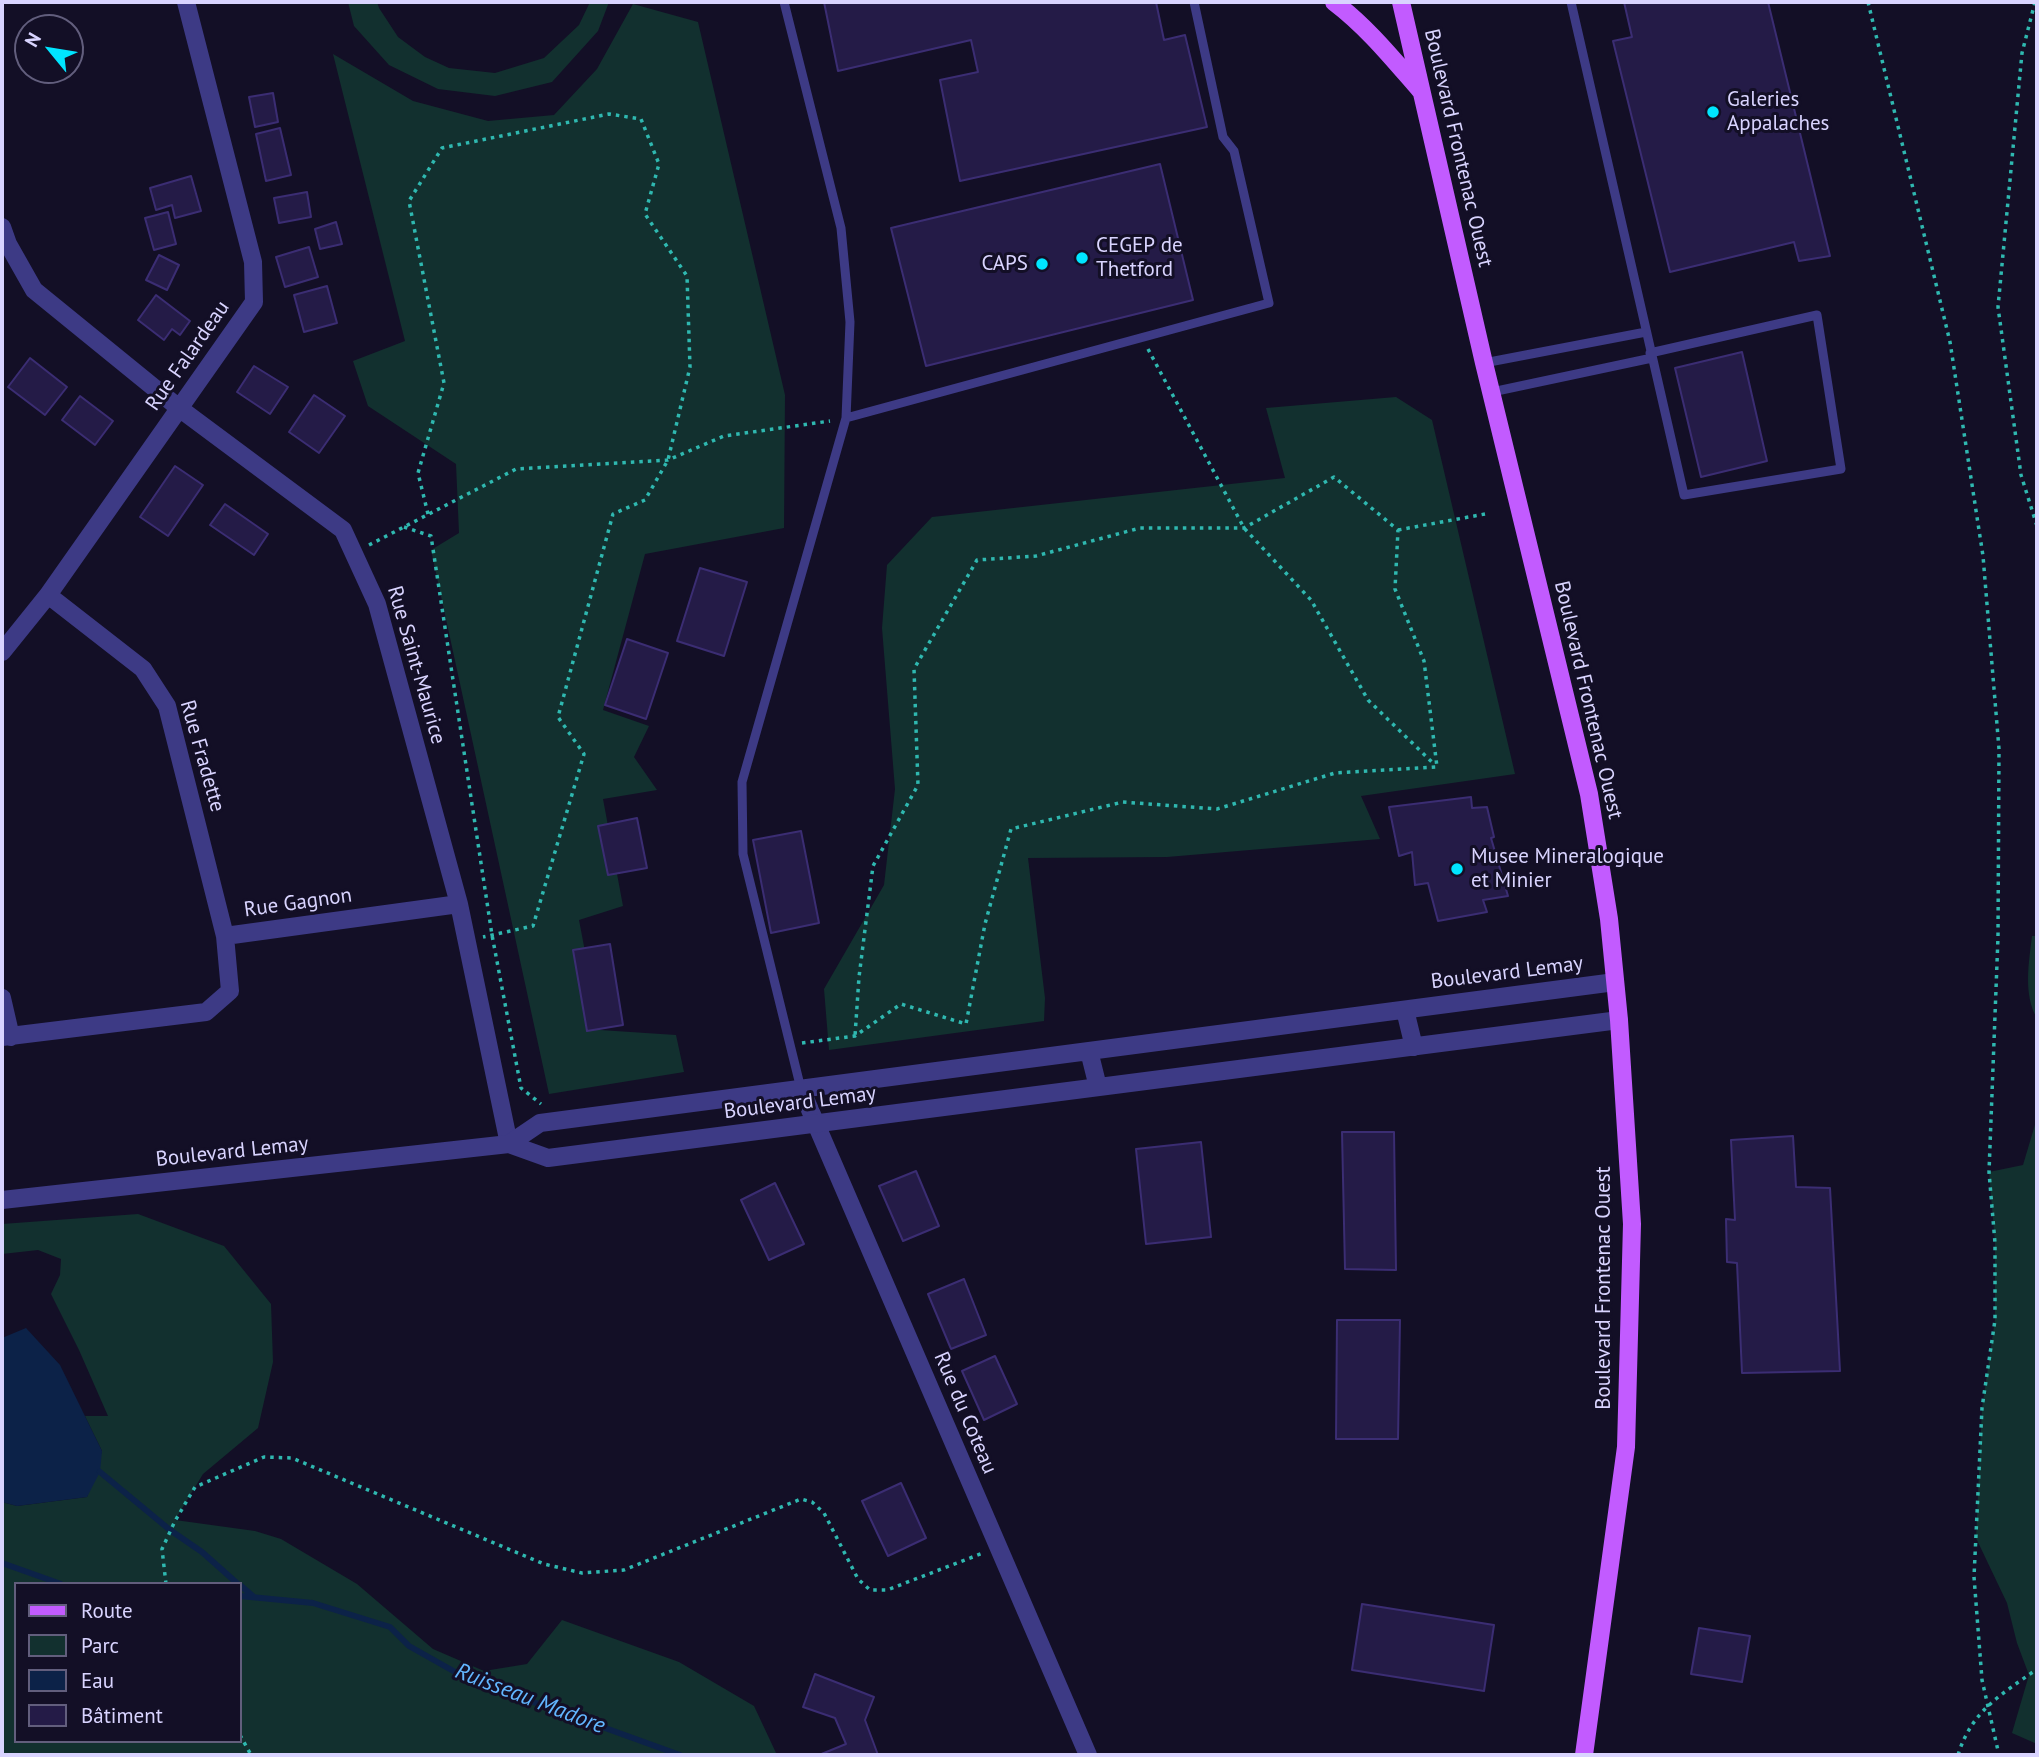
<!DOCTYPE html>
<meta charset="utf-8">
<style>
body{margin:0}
#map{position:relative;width:2039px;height:1757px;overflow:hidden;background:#130f26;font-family:"PT Sans",sans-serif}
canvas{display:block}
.frame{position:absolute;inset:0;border:4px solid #d9d4ff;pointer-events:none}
.legend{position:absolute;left:14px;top:1582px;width:228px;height:161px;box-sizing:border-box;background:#130f26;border:2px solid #625e7d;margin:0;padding:9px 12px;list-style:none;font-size:21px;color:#d9d4ff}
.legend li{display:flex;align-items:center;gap:14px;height:35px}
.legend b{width:35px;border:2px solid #625e7d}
.north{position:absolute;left:14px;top:14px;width:70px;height:70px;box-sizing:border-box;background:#130f26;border:2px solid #625e7d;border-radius:50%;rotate:300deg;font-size:19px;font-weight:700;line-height:28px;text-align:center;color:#d9d4ff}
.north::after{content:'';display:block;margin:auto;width:24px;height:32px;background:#00e5ff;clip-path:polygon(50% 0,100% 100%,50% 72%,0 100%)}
</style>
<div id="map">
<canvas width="2039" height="1757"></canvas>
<div class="frame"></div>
<ul class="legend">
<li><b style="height:9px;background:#c25bff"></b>Route</li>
<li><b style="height:19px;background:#12302f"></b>Parc</li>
<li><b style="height:19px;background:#0c2248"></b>Eau</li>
<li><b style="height:19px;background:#241b47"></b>Bâtiment</li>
</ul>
<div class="north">N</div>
</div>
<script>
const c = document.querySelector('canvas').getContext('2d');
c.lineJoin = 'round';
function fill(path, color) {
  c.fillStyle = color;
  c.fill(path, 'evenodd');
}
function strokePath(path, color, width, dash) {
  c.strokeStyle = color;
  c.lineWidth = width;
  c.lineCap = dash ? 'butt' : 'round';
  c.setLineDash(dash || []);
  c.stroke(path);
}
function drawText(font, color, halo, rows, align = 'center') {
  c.font = font + ' "PT Sans",sans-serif';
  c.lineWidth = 6;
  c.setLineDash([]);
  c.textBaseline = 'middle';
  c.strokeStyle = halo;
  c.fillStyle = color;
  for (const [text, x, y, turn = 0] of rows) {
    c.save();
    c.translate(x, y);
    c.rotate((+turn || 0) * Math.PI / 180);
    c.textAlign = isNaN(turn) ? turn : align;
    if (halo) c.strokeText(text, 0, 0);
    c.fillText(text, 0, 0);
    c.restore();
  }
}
fill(new Path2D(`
 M 348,2 L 377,2 L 379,8 L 398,37 L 425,57 L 449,68 L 495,73 L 544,58 L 579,25 L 590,2 L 609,2 L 598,31 L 552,82 L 495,96 L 438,89 L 389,65 L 354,26 Z
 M 633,4 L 698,22 L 785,395 L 784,528 L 645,554 L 603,710 L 649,726 L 634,757 L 657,790 L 603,799 L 623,906 L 579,920 L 600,1030 L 676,1035 L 684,1072 L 549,1094 L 431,550 L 459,533 L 456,464 L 368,406 L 353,361 L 405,341 L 333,54 L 413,101 L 488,121 L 554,115 L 597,69 Z
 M 1396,397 L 1432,420 L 1515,774 L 1361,796 L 1380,839 L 1167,857 L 1028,858 L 1045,998 L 1044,1021 L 829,1050 L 824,989 L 884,885 L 895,789 L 882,628 L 887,565 L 932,517 L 1285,478 L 1266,408 Z
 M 2032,936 L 2037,936 L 2037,1018 C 2023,995 2029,961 2032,936 Z
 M 2037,1118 L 2037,1744 L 2012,1733 L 2029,1675 L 2017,1643 L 2007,1603 L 1976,1538 L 1982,1408 L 1995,1320 L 1995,1243 L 1989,1172 L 2023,1165 Z
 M 138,1214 L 224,1246 L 271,1304 L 273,1362 L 258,1428 L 203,1474 L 175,1520 L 255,1531 L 281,1539 L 357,1584 L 433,1649 L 484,1671 L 527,1664 L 562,1620 L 679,1662 L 754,1706 L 777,1755 L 2,1755 L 2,1502 L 17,1506 L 87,1497 L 102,1451 L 85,1416 L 108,1416 L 79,1350 L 51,1294 L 60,1275 L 61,1259 L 38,1250 L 2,1254 L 2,1224 ZM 16,1584 L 240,1584 L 240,1741 L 16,1741 Z`), '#12302f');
fill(new Path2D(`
 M 26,1328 L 60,1365 L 102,1451 L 100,1472 L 87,1497 L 17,1506 L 2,1502 L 2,1338 Z`), '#0c2248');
strokePath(new Path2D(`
 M 100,1472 L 170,1530 L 202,1552 L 238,1584
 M 2,1563 L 61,1584
 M 240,1585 L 254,1597
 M 240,1596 L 313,1603 L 390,1627 L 409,1646 L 464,1677 L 680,1755`), '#0c2248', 6);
const building = new Path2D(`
 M 824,2 L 1156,2 L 1164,40 L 1185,35 L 1207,127 L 960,181 L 940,80 L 978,72 L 971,40 L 838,71 Z
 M 1624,2 L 1768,2 L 1830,256 L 1799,261 L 1794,242 L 1670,272 L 1613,41 L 1632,37 Z
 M 273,93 L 278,122 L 255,127 L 249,97 Z
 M 280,128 L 291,175 L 266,181 L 256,134 Z
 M 1160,164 L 1193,300 L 926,366 L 891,228 Z
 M 191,176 L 201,211 L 175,218 L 172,205 L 156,210 L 150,188 Z
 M 307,192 L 311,217 L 279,223 L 274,198 Z
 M 168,212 L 176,244 L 154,250 L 145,218 Z
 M 336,222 L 342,244 L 320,249 L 315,229 Z
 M 309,247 L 318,277 L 285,287 L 276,257 Z
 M 159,255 L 179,265 L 167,290 L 146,280 Z
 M 327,286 L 337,323 L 304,332 L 294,295 Z
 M 156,295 L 190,321 L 180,335 L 172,329 L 164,340 L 138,320 Z
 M 1742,352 L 1767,461 L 1701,477 L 1675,368 Z
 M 30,358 L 67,387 L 45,415 L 8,387 Z
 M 254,366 L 288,387 L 270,414 L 237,392 Z
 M 314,395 L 345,416 L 319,453 L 289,432 Z
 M 80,396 L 113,421 L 95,445 L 62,420 Z
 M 175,466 L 203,485 L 168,536 L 140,517 Z
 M 225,504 L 268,534 L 254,555 L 210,525 Z
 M 700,568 L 747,582 L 724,656 L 677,641 Z
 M 627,639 L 668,653 L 646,719 L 605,705 Z
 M 1471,797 L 1472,808 L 1487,807 L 1494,837 L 1491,838 L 1508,896 L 1483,900 L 1487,912 L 1438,921 L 1428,883 L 1415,885 L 1412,852 L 1399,856 L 1389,807 Z
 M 637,818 L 647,868 L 608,875 L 598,826 Z
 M 801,831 L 819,923 L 771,933 L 753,840 Z
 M 610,944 L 623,1025 L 587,1031 L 573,950 Z
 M 1342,1132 L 1394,1132 L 1396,1270 L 1345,1269 Z
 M 1793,1136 L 1796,1187 L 1830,1188 L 1840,1371 L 1742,1373 L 1737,1263 L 1727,1262 L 1726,1219 L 1735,1220 L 1731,1140 Z
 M 1201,1142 L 1211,1237 L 1146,1244 L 1136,1149 Z
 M 916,1171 L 939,1226 L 903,1241 L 879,1186 Z
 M 775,1183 L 804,1244 L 769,1260 L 741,1200 Z
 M 964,1279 L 986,1335 L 951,1349 L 928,1294 Z
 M 1337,1320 L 1400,1320 L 1398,1439 L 1336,1439 Z
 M 995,1356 L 1017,1404 L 984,1420 L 962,1371 Z
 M 901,1483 L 926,1538 L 888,1556 L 862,1501 Z
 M 1362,1604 L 1494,1625 L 1484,1691 L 1352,1670 Z
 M 1699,1628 L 1750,1636 L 1742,1682 L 1691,1674 Z
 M 815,1674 L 874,1697 L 865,1720 L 878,1755 L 819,1755 L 846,1744 L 835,1718 L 803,1707 Z`);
fill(building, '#241b47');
strokePath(building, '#3b2d73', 2);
strokePath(new Path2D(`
 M 1868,2 L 1950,342 L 1983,556 L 1999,749 L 1998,937 L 1989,1172 L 1995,1243 L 1995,1320 L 1982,1408 L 1974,1577 L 1982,1680 L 1999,1755
 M 2035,2 L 2022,53 L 1998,307 L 2021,475 L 2037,526
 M 1148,349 L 1244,528 L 1311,600 L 1368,700 L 1435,765
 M 428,514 L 418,473 L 444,383 L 409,201 L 442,148 L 609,114 L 641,119 L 659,164 L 645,214 L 687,276 L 690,367 L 668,460 L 645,500 L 613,514 L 558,717 L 584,754 L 533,926 L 483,937
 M 404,527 L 431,536 L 492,935 L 521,1088 L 541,1104
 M 1398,530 L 1485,514
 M 369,545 L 516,469 L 668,460 L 724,436 L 830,421
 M 802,1043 L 855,1036 L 901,1004 L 966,1024 L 985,924 L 1011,829 L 1123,802 L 1217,809 L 1335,773 L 1437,767 L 1424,661 L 1395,589 L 1398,530 L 1334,477 L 1244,528 L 1140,528 L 1036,556 L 977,560 L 914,669 L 918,785 L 873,866 L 859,977 L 855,1036
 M 166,1584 L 162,1549 L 175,1521 L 195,1487 L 264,1457 L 292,1458 L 544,1564 L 582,1573 L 624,1570 L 801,1499 L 812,1502 L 824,1513 L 858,1579 L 870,1590 L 887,1590 L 983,1553
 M 240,1735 L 251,1755
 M 1958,1755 C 1972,1710 2001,1695 2037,1669`), '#2fb8b0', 3.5, [3.5, 5]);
strokePath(new Path2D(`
 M 784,2 L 841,228 L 850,322 L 846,418 L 742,782 L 743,854 L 801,1089
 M 1571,2 L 1684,495 L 1841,469 L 1817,315 L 1650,353
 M 1484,363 L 1646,332
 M 1492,392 L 1652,358
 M 846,418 L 1269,303 L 1234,151 L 1223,137 L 1194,2`), '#3d3a85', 9);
strokePath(new Path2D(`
 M 2,227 L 8,244 L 34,290 L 179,408 L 343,530 L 377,604 L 459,904 L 509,1144
 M 48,595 L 143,669 L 167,706 L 225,936
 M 2,652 L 48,595 L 254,302 L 253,262 L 186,2
 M 2,998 L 11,1037
 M 2,1037 L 206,1012 L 230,991 L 225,936 L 459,904
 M 801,1089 L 1088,1755`), '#3d3a85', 18);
strokePath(new Path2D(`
 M 1405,1010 L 1414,1047
 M 1089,1051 L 1098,1087
 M 509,1144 L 540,1123 L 1615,982
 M 2,1200 L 509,1144 L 548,1158 L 1619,1020`), '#3d3a85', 18);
strokePath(new Path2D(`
 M 1334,2 C 1367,27 1392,58 1420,90
 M 1401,2 L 1484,363 L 1589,794 L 1609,919 L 1619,1020 L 1632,1224 L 1626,1447 L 1584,1755`), '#c25bff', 18);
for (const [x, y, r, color] of [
 [1713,112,7,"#00e5ff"],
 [1082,258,7,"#00e5ff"],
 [1042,264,7,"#00e5ff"],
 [1457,869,7,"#00e5ff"]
]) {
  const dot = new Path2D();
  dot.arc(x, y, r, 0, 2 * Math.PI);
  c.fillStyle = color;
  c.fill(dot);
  strokePath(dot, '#130f26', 2.5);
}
drawText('21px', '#d9d4ff', '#130f26', [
 ["Galeries",1727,100],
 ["Appalaches",1727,124],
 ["CEGEP de",1096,246],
 ["Thetford",1096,270],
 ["CAPS",1028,264,"right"],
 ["Musee Mineralogique",1471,857],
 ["et Minier",1471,881]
], 'left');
drawText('21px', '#d9d4ff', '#130f26', [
 ["Boulevard Frontenac Ouest",1458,148,77],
 ["Rue Falardeau",188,356,-55],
 ["Rue Saint-Maurice",416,665,74],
 ["Boulevard Frontenac Ouest",1588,700,77],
 ["Rue Fradette",202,756,74],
 ["Rue Gagnon",298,903,-8],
 ["Boulevard Lemay",1507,973,-7],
 ["Boulevard Lemay",800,1103,-7],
 ["Boulevard Lemay",232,1152,-6],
 ["Boulevard Frontenac Ouest",1604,1288,-90],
 ["Rue du Coteau",965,1413,67]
]);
drawText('italic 23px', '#62b6ff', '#130f26', [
 ["Ruisseau Madore",530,1699,21]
]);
</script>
